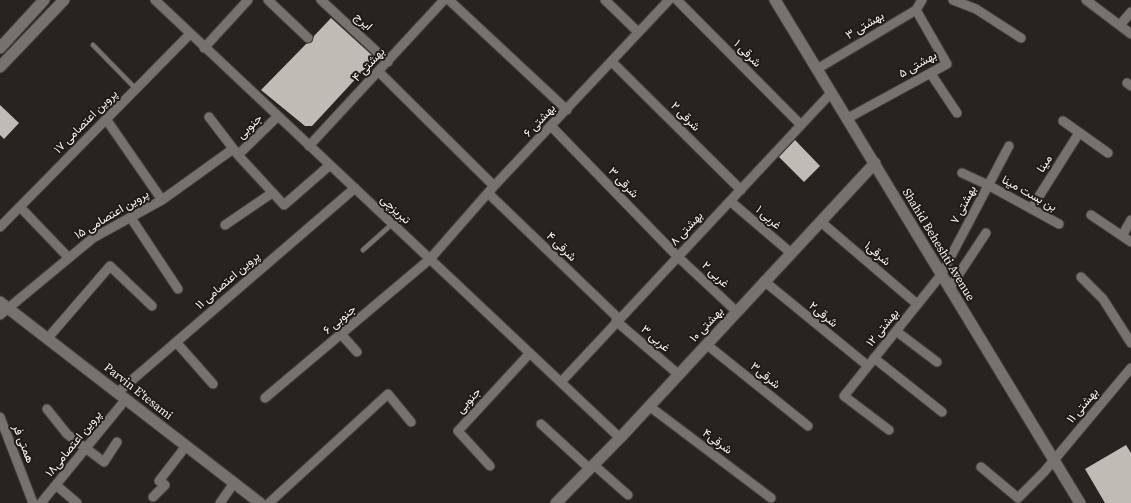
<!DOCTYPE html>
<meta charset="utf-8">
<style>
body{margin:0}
canvas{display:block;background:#28231f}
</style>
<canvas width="1131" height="503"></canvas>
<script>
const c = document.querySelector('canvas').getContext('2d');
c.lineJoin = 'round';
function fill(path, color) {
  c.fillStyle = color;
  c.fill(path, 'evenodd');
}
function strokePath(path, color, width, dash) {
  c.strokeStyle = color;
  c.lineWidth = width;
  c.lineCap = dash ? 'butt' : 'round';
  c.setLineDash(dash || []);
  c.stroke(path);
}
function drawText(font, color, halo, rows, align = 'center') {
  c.font = font + ' "Source Serif 4",Vazirmatn,serif';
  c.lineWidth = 4;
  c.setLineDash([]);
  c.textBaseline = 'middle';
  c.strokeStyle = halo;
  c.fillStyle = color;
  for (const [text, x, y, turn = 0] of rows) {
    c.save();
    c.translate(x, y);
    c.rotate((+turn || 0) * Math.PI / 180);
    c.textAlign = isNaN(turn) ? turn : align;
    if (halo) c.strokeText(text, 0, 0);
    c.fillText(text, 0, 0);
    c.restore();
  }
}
fill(new Path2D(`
 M 331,18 L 375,58 L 312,126 L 305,126 L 261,90 L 306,44 L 312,42 L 314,36 Z
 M 0,105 L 19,123 L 4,139 L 0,135 Z
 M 795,140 L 820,166 L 804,182 L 779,157 Z
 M 1126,445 L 1131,453 L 1131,503 L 1105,503 L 1085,469 Z`), '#c1bbb5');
const service = new Path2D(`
 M 93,45 L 136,89
 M 363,250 L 392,224`);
const minor = new Path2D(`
 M 155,0 L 620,438
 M 268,0 L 308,38
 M 321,0 L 388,62
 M 449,0 L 567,110
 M 605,0 L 638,32
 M 677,0 L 800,124
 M 953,0 L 976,9 L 1021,38
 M 1086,0 L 1131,34
 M 1120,25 L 1131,12
 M 204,48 L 248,0
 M 612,62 L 741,190
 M 817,69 L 916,10 L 922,0
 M 379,72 L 494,186
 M 931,74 L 957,113
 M 1127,83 L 1131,86
 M 209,117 L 238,155 L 284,205 L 330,165
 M 848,118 L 947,64 L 916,10
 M 106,119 L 162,200
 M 1063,121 L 1108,153
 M 551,126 L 677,256 L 737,312
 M 309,146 L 444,0
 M 238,155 L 278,116
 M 962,173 L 988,185 L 1059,224
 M 488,193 L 618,318
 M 730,201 L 791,253
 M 20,207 L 68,257
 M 1031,209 L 1079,133
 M 1091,215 L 1131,242
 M 131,218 L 178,289
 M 821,222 L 917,304
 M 225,225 L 272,193
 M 0,227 L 190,34
 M 1122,236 L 1131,220
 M 1081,277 L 1103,299 L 1131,343
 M 764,281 L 868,366
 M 949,289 L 986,233
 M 0,315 L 93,238 L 162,200 L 233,149
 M 616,321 L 678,374
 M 896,331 L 937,362
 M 341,334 L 357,352
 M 47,339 L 110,266 L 152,306
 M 176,342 L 213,384
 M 706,344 L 808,426
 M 874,358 L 942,412
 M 561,382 L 831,93
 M 117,393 L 355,188
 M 265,398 L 430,259 L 494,186 L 669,0
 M 649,406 L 771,498
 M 47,409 L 67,434 L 104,462 L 117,442
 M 0,417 L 33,503
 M 541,424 L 590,469
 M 889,430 L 844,396 L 941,275 L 1009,146
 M 594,465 L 628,495
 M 490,466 L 458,431 L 530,353
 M 981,467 L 1018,498 L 1044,472 L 1131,368
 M 56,485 L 77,503
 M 153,497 L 165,485 L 159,481 L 186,446
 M 41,503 L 126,399
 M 220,503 L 234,483
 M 269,503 L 388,394 L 411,422`);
const tertiary = new Path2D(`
 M 0,302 L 260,503
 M 556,503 L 620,438 L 875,163`);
const secondary = new Path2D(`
 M 775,0 L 1080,503
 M 0,48 L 44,0
 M 0,67 L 64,0`);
strokePath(service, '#43403c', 6);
strokePath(minor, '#43403c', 11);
strokePath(tertiary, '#43403c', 13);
strokePath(secondary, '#43403c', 13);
strokePath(service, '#77726d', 4.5);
strokePath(minor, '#77726d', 9);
strokePath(tertiary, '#77726d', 11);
strokePath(secondary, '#77726d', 11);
drawText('12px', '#f6f3f0', '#1e1a16', [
 ["ایرج",363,22,43],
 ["بهشتی ۳",865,26,-31],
 ["شرقی ۱",747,54,45],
 ["بهشتی ۴",369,65,-47],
 ["بهشتی ۵",918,65,-30],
 ["شرقی ۲",685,117,45],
 ["بهشتی ۶",540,121,-47],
 ["پروین اعتصامی ۱۷",86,122,-45],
 ["جنوبی",250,127,-44],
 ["مینا",1045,164,-57],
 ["شرقی ۳",623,183,46],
 ["بن بست مینا",1029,194,29],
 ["بهشتی ۷",964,205,-62],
 ["تبریزچی",395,210,43],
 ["پروین اعتصامی ۱۵",112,215,-31],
 ["غربی ۱",768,218,41],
 ["بهشتی ۸",687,229,-47],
 ["Shahid Beheshti Avenue",938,245,59],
 ["شرقی ۴",561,247,44],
 ["شرقی۱",877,254,41],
 ["غربی ۲",715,275,43],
 ["پروین اعتصامی ۱۱",228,281,-41],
 ["شرقی۲",823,315,39],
 ["جنوبی ۶",340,320,-40],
 ["بهشتی ۱۰",707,325,-47],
 ["بهشتی ۱۲",883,328,-51],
 ["غربی ۳",655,339,41],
 ["شرقی۳",765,376,39],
 ["Parvin E'tesami",138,392,38],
 ["جنوبی",469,401,-48],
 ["بهشتی ۱۱",1083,406,-50],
 ["شرقی۴",717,442,37],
 ["همتی فر",23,444,69],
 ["پروین اعتصامی۱۸",74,444,-51]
]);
</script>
